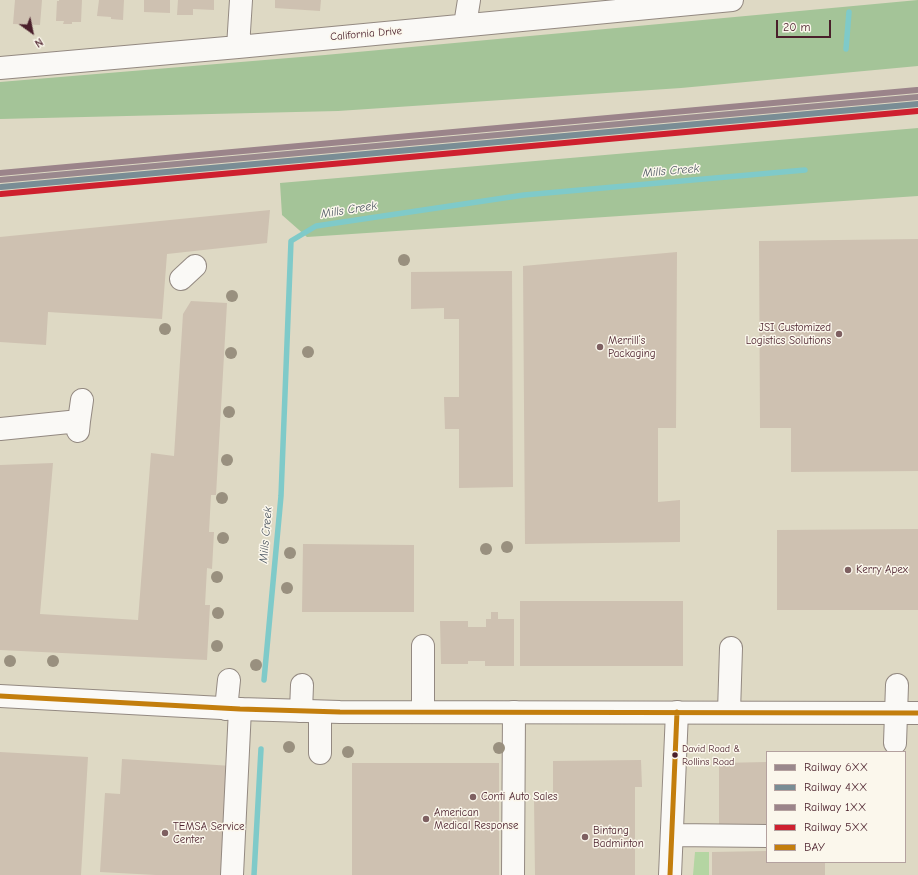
<!DOCTYPE html>
<meta charset="utf-8">
<style>
body{margin:0}
#map{position:relative;width:918px;height:875px;overflow:hidden;background:#ded9c4;font-family:"Comic Neue",sans-serif}
canvas{display:block}
.legend{position:absolute;left:766px;top:751px;width:140px;height:112px;box-sizing:border-box;background:#fbf7ec;border:1px solid #b4a19f;margin:0;padding:5px 7px;list-style:none;font-size:12px;color:#4a1f2b}
.legend li{display:flex;align-items:center;gap:8px;height:20px}
.legend b{width:20px;border:1px solid #b4a19f}
.north{position:absolute;left:12px;top:12px;width:40px;height:40px;-webkit-text-stroke:3px #fbf7ec;paint-order:stroke;rotate:147deg;font-size:11px;font-weight:700;line-height:16px;text-align:center;color:#4a1f2b}
.north::after{content:'';display:block;margin:auto;width:14px;height:18px;background:#4a1f2b;clip-path:polygon(50% 0,100% 100%,50% 72%,0 100%)}
.scale{position:absolute;left:776px;top:20px;width:55px;height:18px;box-sizing:border-box;border:2px solid #4a1f2b;border-top:0;padding-left:5px;font-size:12px;line-height:14px;white-space:nowrap;color:#4a1f2b;-webkit-text-stroke:3px #fbf7ec;paint-order:stroke}
</style>
<div id="map">
<canvas width="918" height="875"></canvas>
<ul class="legend">
<li><b style="height:5px;background:#9a888d"></b>Railway 6XX</li>
<li><b style="height:5px;background:#798d95"></b>Railway 4XX</li>
<li><b style="height:5px;background:#9b848a"></b>Railway 1XX</li>
<li><b style="height:5px;background:#ce202f"></b>Railway 5XX</li>
<li><b style="height:5px;background:#c37e0d"></b>BAY</li>
</ul>
<div class="north">N</div>
<div class="scale">20 m</div>
</div>
<script>
const c = document.querySelector('canvas').getContext('2d');
c.lineJoin = 'round';
function fill(path, color) {
  c.fillStyle = color;
  c.fill(path, 'evenodd');
}
function strokePath(path, color, width, dash) {
  c.strokeStyle = color;
  c.lineWidth = width;
  c.lineCap = dash ? 'butt' : 'round';
  c.setLineDash(dash || []);
  c.stroke(path);
}
function drawText(font, color, halo, rows, align = 'center') {
  c.font = font + ' "Comic Neue",sans-serif';
  c.lineWidth = 3;
  c.setLineDash([]);
  c.textBaseline = 'middle';
  c.strokeStyle = halo;
  c.fillStyle = color;
  for (const [text, x, y, turn = 0] of rows) {
    c.save();
    c.translate(x, y);
    c.rotate((+turn || 0) * Math.PI / 180);
    c.textAlign = isNaN(turn) ? turn : align;
    if (halo) c.strokeText(text, 0, 0);
    c.fillText(text, 0, 0);
    c.restore();
  }
}
fill(new Path2D(`
 M 695,852 L 709,852 L 709,875 L 693,875 Z`), '#b4d5a2');
fill(new Path2D(`
 M 918,0 L 918,66 L 681,88 L 338,111 L 0,119 L 0,82 L 325,55 Z
 M 918,128 L 918,196 L 307,237 L 282,215 L 280,183 Z`), '#a4c498');
strokePath(new Path2D(`
 M 846,49 L 849,12
 M 264,680 L 281,496 L 291,241 L 316,226 L 524,195 L 805,170
 M 254,875 L 261,749`), '#7fcac9', 5.5);
fill(new Path2D(`
 M 15,0 L 42,0 L 40,25 L 13,24 Z
 M 59,0 L 82,0 L 81,22 L 72,22 L 72,24 L 63,24 L 64,21 L 56,21 L 57,1 L 59,1 Z
 M 99,0 L 124,0 L 123,20 L 111,19 L 111,17 L 97,16 Z
 M 144,0 L 170,0 L 170,13 L 144,12 Z
 M 178,0 L 214,0 L 214,10 L 193,9 L 193,15 L 177,15 Z
 M 275,0 L 321,0 L 320,11 L 275,8 Z
 M 270,210 L 267,243 L 167,254 L 162,319 L 48,312 L 46,345 L 0,342 L 0,237 Z
 M 918,239 L 918,471 L 791,472 L 791,428 L 760,428 L 759,241 Z
 M 677,252 L 676,428 L 658,428 L 658,502 L 680,500 L 680,542 L 525,544 L 523,266 Z
 M 512,271 L 513,487 L 459,488 L 459,429 L 445,429 L 444,397 L 459,397 L 459,319 L 444,319 L 444,308 L 411,309 L 411,272 Z
 M 191,301 L 227,303 L 216,495 L 211,495 L 209,532 L 214,532 L 212,569 L 207,568 L 205,605 L 210,605 L 207,660 L 0,650 L 0,465 L 53,463 L 40,614 L 138,620 L 151,453 L 174,456 L 183,314 Z
 M 918,529 L 918,610 L 777,610 L 777,530 Z
 M 303,544 L 414,545 L 414,612 L 302,612 Z
 M 520,601 L 683,601 L 683,666 L 520,666 Z
 M 491,612 L 498,612 L 498,619 L 514,619 L 514,666 L 485,666 L 485,661 L 468,661 L 468,664 L 441,664 L 440,621 L 468,621 L 468,627 L 486,627 L 486,619 L 491,619 Z
 M 0,752 L 88,757 L 81,875 L 0,875 Z
 M 122,759 L 232,766 L 225,875 L 156,875 L 100,872 L 105,793 L 120,794 Z
 M 641,760 L 642,787 L 635,787 L 635,875 L 535,875 L 534,799 L 553,798 L 553,761 Z
 M 767,762 L 767,827 L 719,827 L 719,763 Z
 M 352,763 L 499,763 L 499,875 L 352,875 Z
 M 767,851 L 767,862 L 825,862 L 825,875 L 712,875 L 712,852 Z`), '#cec1b1');
const minor = new Path2D(`
 M 465,25 L 469,0
 M 238,47 L 241,0
 M 0,68 L 238,47 L 732,0
 M 181,279 L 195,266
 M 0,429 L 79,421
 M 78,431 L 79,421 L 82,400
 M 423,646 L 423,712
 M 226,709 L 229,680
 M 301,711 L 302,685
 M 729,712 L 731,648
 M 895,743 L 897,685
 M 320,753 L 320,712
 M 672,835 L 767,836
 M 232,875 L 240,709
 M 513,875 L 514,712
 M 670,875 L 677,712`);
const major = new Path2D(`
 M 0,696 L 240,709 L 340,712 L 918,713`);
strokePath(minor, '#938981', 24);
strokePath(major, '#938981', 24);
strokePath(minor, '#faf9f6', 22);
strokePath(major, '#faf9f6', 22);
strokePath(new Path2D(`
 M 0,696 L 240,709 L 340,712 L 918,713
 M 670,875 L 677,712`), '#c37e0d', 5);
strokePath(new Path2D(`
 M 0,180 L 918,97`), '#9a888d', 6);
strokePath(new Path2D(`
 M 1,187 L 918,104`), '#798d95', 6);
strokePath(new Path2D(`
 M 0,173 L 917,90`), '#9b848a', 6);
strokePath(new Path2D(`
 M 1,194 L 918,111`), '#ce202f', 6);
c.fillStyle = '#99907f';
for (const [x, y] of [
 [404,260],
 [232,296],
 [165,329],
 [308,352],
 [231,353],
 [229,412],
 [227,460],
 [222,498],
 [223,538],
 [507,547],
 [486,549],
 [290,553],
 [217,577],
 [287,588],
 [218,613],
 [217,646],
 [10,661],
 [53,661],
 [256,665],
 [289,747],
 [499,748],
 [348,752]
]) {
  c.beginPath();
  c.arc(x, y, 6, 0, 2 * Math.PI);
  c.fill();
}
for (const [x, y, r, color] of [
 [839,334,4,"#7e6061"],
 [600,347,4,"#7e6061"],
 [848,570,4,"#7e6061"],
 [675,755,3.5,"#4a1f2b"],
 [473,797,4,"#7e6061"],
 [426,819,4,"#7e6061"],
 [165,833,4,"#7e6061"],
 [585,837,4,"#7e6061"]
]) {
  const dot = new Path2D();
  dot.arc(x, y, r, 0, 2 * Math.PI);
  c.fillStyle = color;
  c.fill(dot);
  strokePath(dot, '#fbf7ec', 1.5);
}
drawText('10px', '#4a1f2b', '#fbf7ec', [
 ["David Road &",682,749],
 ["Rollins Road",682,762]
], 'left');
drawText('11px', '#4a1f2b', '#fbf7ec', [
 ["California Drive",366,34,-5]
]);
drawText('11px', '#4a1f2b', '#fbf7ec', [
 ["JSI Customized",831,328,"right"],
 ["Logistics Solutions",831,341,"right"],
 ["Merrill’s",608,341],
 ["Packaging",608,354],
 ["Kerry Apex",856,570],
 ["Conti Auto Sales",481,797],
 ["American",434,813],
 ["Medical Response",434,826],
 ["TEMSA Service",173,827],
 ["Center",173,840],
 ["Bintang",593,831],
 ["Badminton",593,844]
], 'left');
drawText('italic 12px', '#4e5863', '#fbf7ec', [
 ["Mills Creek",671,171,-5],
 ["Mills Creek",349,210,-9],
 ["Mills Creek",266,535,-85]
]);
</script>
